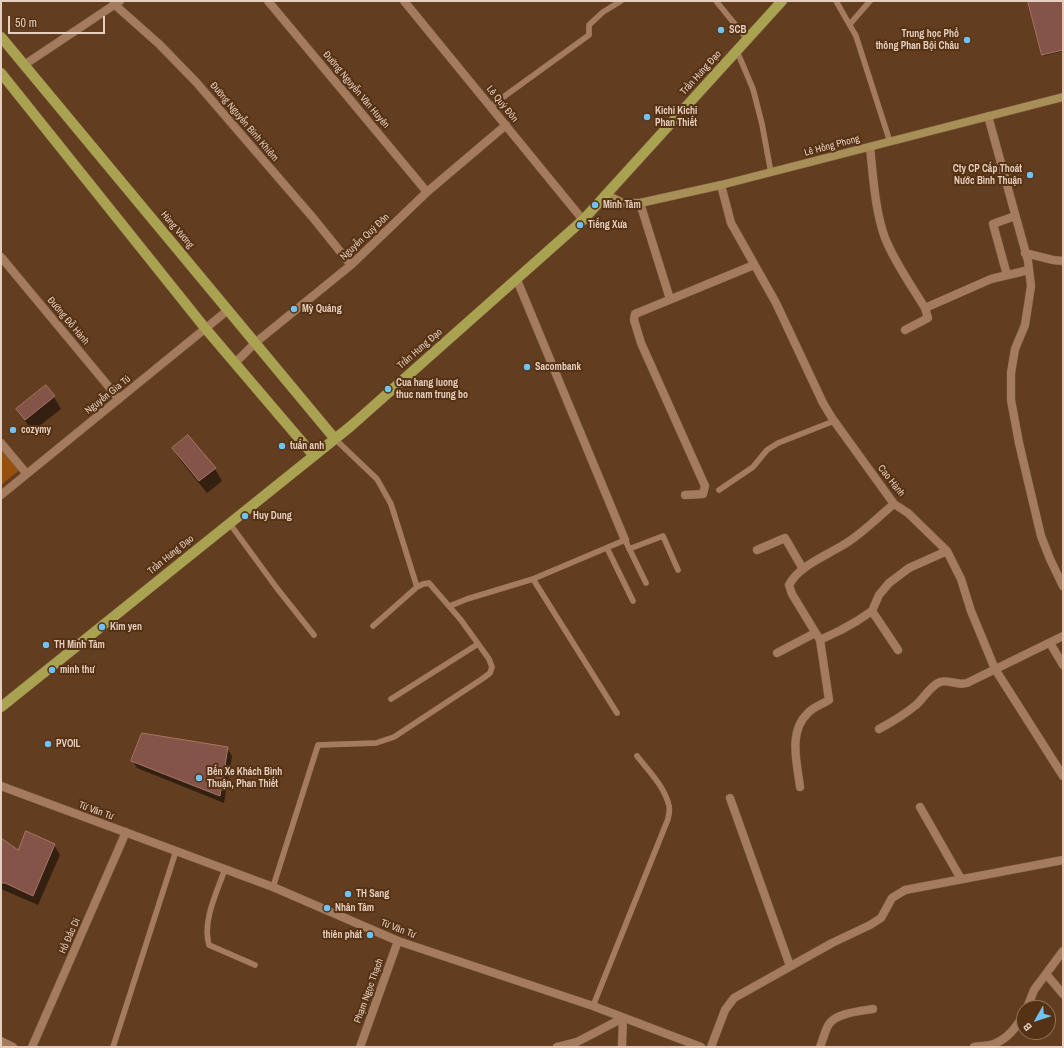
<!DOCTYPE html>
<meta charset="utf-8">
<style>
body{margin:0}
#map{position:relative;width:1064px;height:1048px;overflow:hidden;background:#623d20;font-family:"Archivo Narrow",sans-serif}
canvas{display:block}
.frame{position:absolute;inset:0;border:2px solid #e6cfbf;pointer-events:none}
.north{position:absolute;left:1016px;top:1000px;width:40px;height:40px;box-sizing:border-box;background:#563215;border:1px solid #907159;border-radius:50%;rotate:231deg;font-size:11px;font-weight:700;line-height:16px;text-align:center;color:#e6cfbf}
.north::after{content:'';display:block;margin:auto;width:14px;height:18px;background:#6fc2f4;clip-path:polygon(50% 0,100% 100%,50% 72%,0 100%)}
.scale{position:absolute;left:8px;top:16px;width:97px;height:18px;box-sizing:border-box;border:2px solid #e6cfbf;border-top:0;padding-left:5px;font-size:12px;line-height:14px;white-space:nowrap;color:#e6cfbf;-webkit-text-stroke:3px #563215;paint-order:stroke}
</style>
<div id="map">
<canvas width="1064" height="1048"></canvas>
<div class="frame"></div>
<div class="north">B</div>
<div class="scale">50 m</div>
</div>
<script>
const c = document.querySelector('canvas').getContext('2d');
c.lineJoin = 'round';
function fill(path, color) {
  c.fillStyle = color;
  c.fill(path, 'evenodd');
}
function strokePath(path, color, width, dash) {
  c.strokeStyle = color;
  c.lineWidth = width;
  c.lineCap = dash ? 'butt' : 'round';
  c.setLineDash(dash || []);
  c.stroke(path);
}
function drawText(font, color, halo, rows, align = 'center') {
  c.font = font + ' "Archivo Narrow",sans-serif';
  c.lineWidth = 4;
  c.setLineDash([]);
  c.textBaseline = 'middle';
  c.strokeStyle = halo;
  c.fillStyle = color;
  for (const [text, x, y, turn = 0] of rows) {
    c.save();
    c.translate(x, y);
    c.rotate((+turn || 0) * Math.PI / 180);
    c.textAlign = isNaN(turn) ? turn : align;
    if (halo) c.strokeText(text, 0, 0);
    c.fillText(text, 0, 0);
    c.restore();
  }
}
fill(new Path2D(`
 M 1,449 L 19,470 L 1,485 Z`), '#995109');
fill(new Path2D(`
 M 1029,1 L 1063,1 L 1063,51 L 1044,56 Z
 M 46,386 L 54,397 L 61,409 L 33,431 L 25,421 L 18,409 Z
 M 173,448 L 215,469 L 222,481 L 207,493 L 180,460 Z
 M 227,748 L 232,756 L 224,803 L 137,768 L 132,760 Z
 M 1,839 L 18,851 L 54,845 L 60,855 L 38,905 L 1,889 Z`), '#0007');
const building = new Path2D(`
 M 1028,1 L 1063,1 L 1063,50 L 1042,55 Z
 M 46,385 L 55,396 L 25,420 L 16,409 Z
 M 188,435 L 216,468 L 199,481 L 172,448 Z
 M 142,733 L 228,747 L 220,796 L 131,761 Z
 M 26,831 L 55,844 L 33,896 L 5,883 L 1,883 L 1,838 L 18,850 Z`);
fill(building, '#835447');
strokePath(building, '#a77667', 1);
const service = new Path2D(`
 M 716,1 L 747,39
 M 836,1 L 856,36 L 890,142
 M 850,24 L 870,1
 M 737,51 L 753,89 L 762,124 L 771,173
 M 491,106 L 589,35 L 589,25 L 603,12 L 621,1
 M 335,439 L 377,479 L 391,504 L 417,587
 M 719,490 L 753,467 L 767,450 L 778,443 L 834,421
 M 230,524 L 276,587 L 314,635
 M 607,548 L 633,601
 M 629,549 L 663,536 L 678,570
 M 533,579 L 617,713
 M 450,606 L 467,599 L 533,579 L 625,540 L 646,583
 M 391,699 L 478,644
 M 225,869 C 217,892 202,921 209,945 L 255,965
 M 273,887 L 318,745 L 376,743 L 394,737 L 482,679 L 490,673 L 492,667 L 489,659 L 461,620 L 429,583 L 423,584 L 417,587 L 373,626
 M 593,1006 L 668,819 C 669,815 670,810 669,806 C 665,787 648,770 637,756
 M 113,1047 L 176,851`);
const minor = new Path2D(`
 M 113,1 L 115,5 L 159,44 L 196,82 L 314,219 L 351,265
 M 268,1 L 427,192
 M 404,1 L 583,220
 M 24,65 L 120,1
 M 988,116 L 1028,261 L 1031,286 L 1025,325 L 1015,349 L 1011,373 L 1011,400 L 1019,443 L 1041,536 L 1050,559 L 1063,586
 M 870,147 C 873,175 875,211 885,238 C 895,263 911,285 925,308 L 991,279 L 1029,270
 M 721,185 L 731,223 L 776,303 L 823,403 L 832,418 L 894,504 L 908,513 L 947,551 L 961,579 L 971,611 L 995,669 L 1063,776
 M 640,203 L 670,299
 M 1025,253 L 1053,260 L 1063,261
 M 1,257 L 119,399
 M 1007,275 L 993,224 L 1015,216
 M 517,280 L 625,540
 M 905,330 L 928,318 L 925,308
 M 236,362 L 255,343 L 351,265 L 427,192 L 506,125
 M 1,443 L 26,473
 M 685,495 L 703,494 L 705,486 L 641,343 L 634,320 L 635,314 L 754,265
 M 757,550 L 785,538 L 803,569
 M 872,611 L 898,650
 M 820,640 L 792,594 L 789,585 C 799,565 830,554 848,542 C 865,531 879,516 894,504
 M 1050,643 L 1063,665
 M 777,653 L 815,633
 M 879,729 C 892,722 904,715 916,705 C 924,698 930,686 940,682 C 948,679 957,686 967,683 L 1063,636
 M 1,786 L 273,887 L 398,941 L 593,1006 L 701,1047
 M 800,787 C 797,763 788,731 808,713 C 813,707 823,704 829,700 L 820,640 L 841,630 L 857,621 L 872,611 L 879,595 L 889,583 L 909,568 L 947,551
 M 730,798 L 790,966
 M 920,807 L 961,879
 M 1046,974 L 1063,994
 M 1027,1008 L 1034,990 L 1063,951
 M 1,1041 L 13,1047
 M 32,1047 L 126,832
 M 360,1047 L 398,941
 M 557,1047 L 577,1042 L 623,1018 L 622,1047
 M 711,1047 L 725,1010 L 734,998 L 832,943 L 870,925 L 881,918 L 892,898 L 905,890 L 1063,860
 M 820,1047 C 823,1040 825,1030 829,1024 C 836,1013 861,1011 873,1009
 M 974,1047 C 981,1046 990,1046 996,1043 C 1008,1038 1018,1025 1024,1014`);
const tertiary = new Path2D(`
 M 1,495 L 228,310`);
const secondary = new Path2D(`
 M 607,195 L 623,203 L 640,203 L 721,185 L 1063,97`);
const primary = new Path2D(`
 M 1,37 L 335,439
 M 1,73 L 205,328 L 314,456
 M 1,707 L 351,426 L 583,220 L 782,1`);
strokePath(service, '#795a40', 6);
strokePath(minor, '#795a40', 9);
strokePath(tertiary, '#795a40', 9);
strokePath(secondary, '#795a40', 9);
strokePath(primary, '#795a40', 11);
strokePath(service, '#a57b5e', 5.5);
strokePath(minor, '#a57b5e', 8);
strokePath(tertiary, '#a57b5e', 8);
strokePath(secondary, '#a78f57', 8);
strokePath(primary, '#a9a351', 10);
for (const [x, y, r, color] of [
 [721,30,4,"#6fc2f4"],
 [967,40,4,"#6fc2f4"],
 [647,117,4,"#6fc2f4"],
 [1030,175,4,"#6fc2f4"],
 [595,205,4,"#6fc2f4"],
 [580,225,4,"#6fc2f4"],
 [294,309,4,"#6fc2f4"],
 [527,367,4,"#6fc2f4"],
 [388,389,4,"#6fc2f4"],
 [13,430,4,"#6fc2f4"],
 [282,446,4,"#6fc2f4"],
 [245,516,4,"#6fc2f4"],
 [102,627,4,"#6fc2f4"],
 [46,645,4,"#6fc2f4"],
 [52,670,4,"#6fc2f4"],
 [48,744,4,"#6fc2f4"],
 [199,778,4,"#6fc2f4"],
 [348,894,4,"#6fc2f4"],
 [327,908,4,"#6fc2f4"],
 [370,935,4,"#6fc2f4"]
]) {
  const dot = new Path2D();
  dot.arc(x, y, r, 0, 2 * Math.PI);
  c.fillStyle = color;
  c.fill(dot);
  strokePath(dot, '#563215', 1.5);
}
drawText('bold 10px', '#e6cfbf', '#563215', [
 ["SCB",729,30],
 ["Trung học Phổ",959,34,"right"],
 ["thông Phan Bội Châu",959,46,"right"],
 ["Kichi Kichi",655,111],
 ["Phan Thiết",655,123],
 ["Cty CP Cấp Thoát",1022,169,"right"],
 ["Nước Bình Thuận",1022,181,"right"],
 ["Minh Tâm",603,205],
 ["Tiếng Xưa",588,225],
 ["Mỳ Quảng",302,309],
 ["Sacombank",535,367],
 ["Cua hang luong",396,383],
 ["thuc nam trung bo",396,395],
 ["cozymy",21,430],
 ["tuấn anh",290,446],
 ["Huy Dung",253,516],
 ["Kim yen",110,627],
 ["TH Minh Tâm",54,645],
 ["minh thư",60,670],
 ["PVOIL",56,744],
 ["Bến Xe Khách Bình",207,772],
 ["Thuận, Phan Thiết",207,784],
 ["TH Sang",356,894],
 ["Nhân Tâm",335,908],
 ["thiên phát",362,935,"right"]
], 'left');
drawText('10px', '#e6cfbf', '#563215', [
 ["Trần Hưng Đạo",701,73,-48],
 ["Đường Nguyễn Văn Huyên",356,90,50],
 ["Lê Quý Đôn",502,104,51],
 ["Đường Nguyễn Bỉnh Khiêm",244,122,50],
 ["Lê Hồng Phong",832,146,-15],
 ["Hùng Vương",177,230,50],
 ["Nguyễn Quý Đôn",365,237,-43],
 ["Đường Đỗ Hành",68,321,50],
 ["Trần Hưng Đạo",420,349,-41],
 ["Nguyễn Gia Tú",108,395,-39],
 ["Cao Hành",891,481,52],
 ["Trần Hưng Đạo",171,555,-39],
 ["Từ Văn Tư",96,811,20],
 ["Từ Văn Tư",398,929,21],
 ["Hồ Đắc Di",70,936,-66],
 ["Phạm Ngọc Thạch",369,991,-70]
]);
</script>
